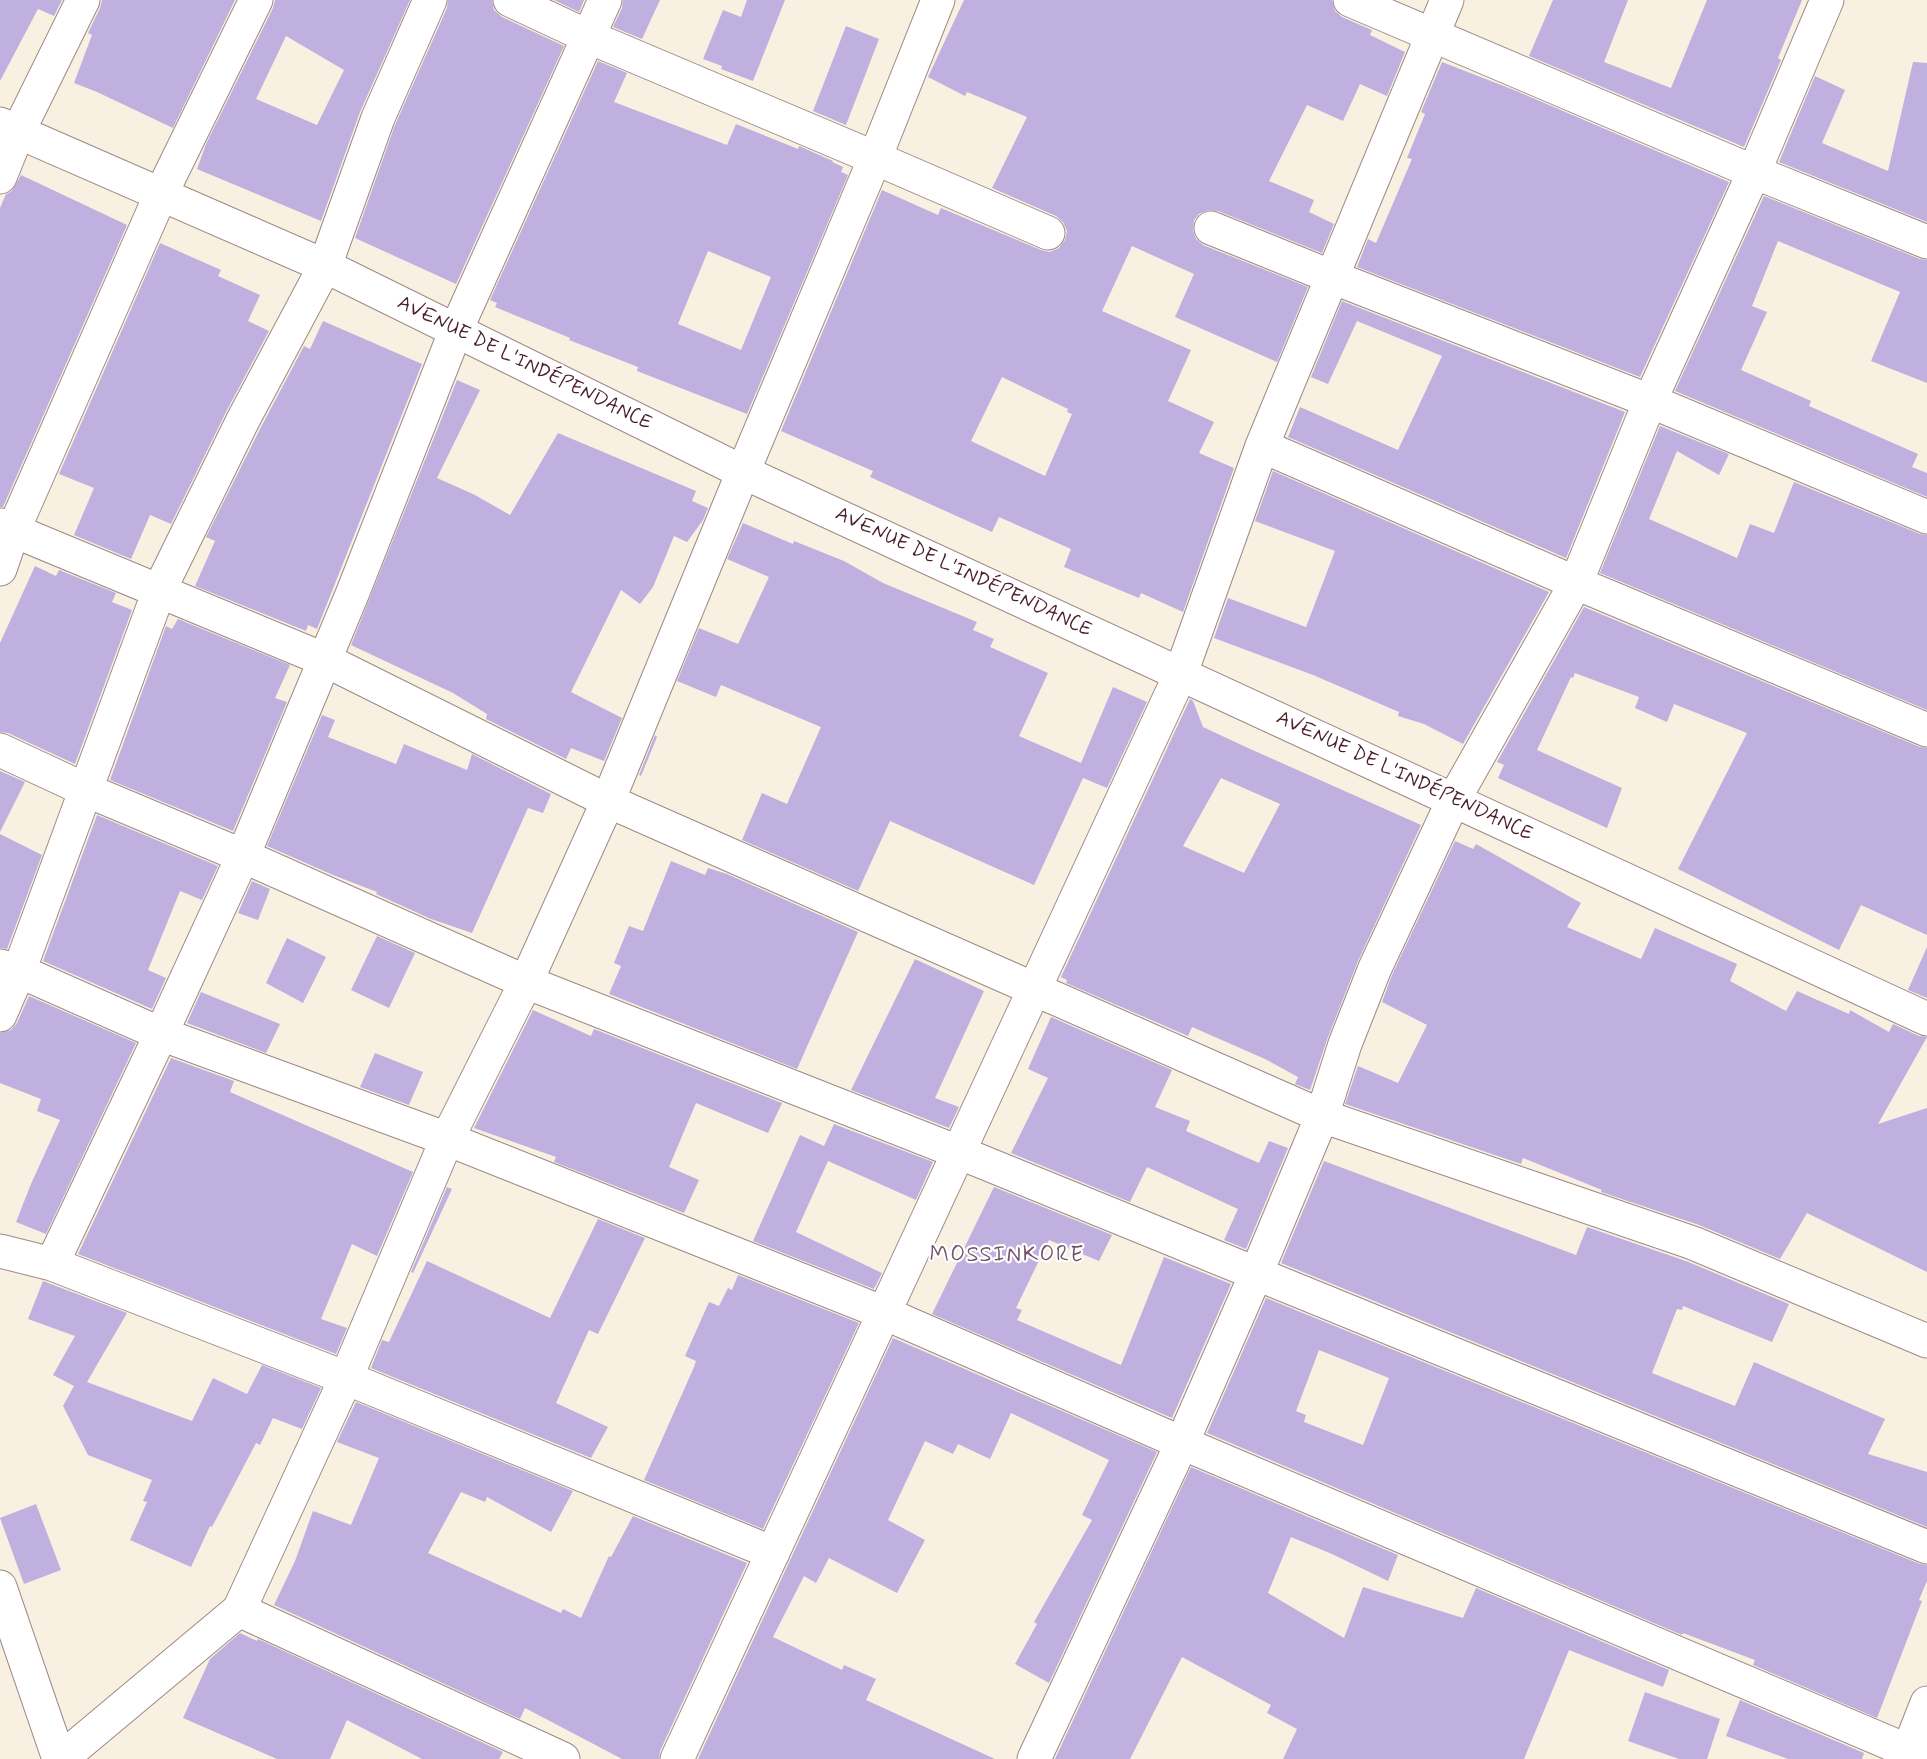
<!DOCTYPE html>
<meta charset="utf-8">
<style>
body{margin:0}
canvas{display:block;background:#f8f0e0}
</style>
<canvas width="1927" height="1759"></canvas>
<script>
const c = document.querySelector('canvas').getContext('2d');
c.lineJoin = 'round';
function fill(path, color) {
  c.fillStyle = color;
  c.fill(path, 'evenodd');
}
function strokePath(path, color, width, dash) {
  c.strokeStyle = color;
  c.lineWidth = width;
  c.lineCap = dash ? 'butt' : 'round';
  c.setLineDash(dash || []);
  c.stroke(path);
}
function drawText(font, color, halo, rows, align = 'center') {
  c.font = font + ' Mynerve,sans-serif';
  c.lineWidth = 4.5;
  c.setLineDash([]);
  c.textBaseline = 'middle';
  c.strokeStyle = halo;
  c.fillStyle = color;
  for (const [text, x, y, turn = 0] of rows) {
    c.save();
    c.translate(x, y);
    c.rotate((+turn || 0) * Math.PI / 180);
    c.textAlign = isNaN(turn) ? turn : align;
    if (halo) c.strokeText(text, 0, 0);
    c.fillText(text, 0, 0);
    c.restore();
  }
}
fill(new Path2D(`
 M 0,0 L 62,0 L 54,16 L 38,9 L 0,81 Z
 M 102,0 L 235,0 L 173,128 L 97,92 L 74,83 L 92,35 L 88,33 L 100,8 Z
 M 275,0 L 410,0 L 360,112 L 321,221 L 197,169 L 206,144 L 273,8 ZM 286,36 L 344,70 L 317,125 L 256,99 Z
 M 448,0 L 492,0 L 494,10 L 502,17 L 564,46 L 456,284 L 355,238 L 395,125 L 447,8 Z
 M 554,0 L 584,0 L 579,12 Z
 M 623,0 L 660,0 L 642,39 L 613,27 L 622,8 Z
 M 747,0 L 785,0 L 753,81 L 721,69 L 722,66 L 703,59 L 723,10 L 741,17 Z
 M 964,0 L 1332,0 L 1335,11 L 1342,17 L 1372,30 L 1370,35 L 1405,52 L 1387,96 L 1360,84 L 1343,121 L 1307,105 L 1269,181 L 1314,200 L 1309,212 L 1334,224 L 1322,253 L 1218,211 L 1208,210 L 1199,214 L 1194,220 L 1193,231 L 1196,239 L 1203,245 L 1308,287 L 1277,362 L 1175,317 L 1194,274 L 1132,246 L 1102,311 L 1191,350 L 1168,401 L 1214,422 L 1199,453 L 1234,468 L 1183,612 L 1141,593 L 1139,598 L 1064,567 L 1071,549 L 999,517 L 992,532 L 870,477 L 873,471 L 781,431 L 882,190 L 938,215 L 941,208 L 1041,250 L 1050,252 L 1059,248 L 1065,240 L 1067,231 L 1063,222 L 1056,216 L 992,188 L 1027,117 L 967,92 L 965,96 L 928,77 ZM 1002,377 L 1068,409 L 1067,412 L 1072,414 L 1045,476 L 971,441 Z
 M 1553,0 L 1628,0 L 1604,62 L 1671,88 L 1707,0 L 1802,0 L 1778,58 L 1781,60 L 1744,147 L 1529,56 Z
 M 846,26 L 879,39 L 846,125 L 813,111 Z
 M 598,61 L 627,73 L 614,102 L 727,145 L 736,124 L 798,149 L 799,146 L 833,161 L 832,162 L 843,167 L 841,172 L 848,175 L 747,414 L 637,371 L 638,367 L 569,340 L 570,338 L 495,307 L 497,303 L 490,300 ZM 708,251 L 771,277 L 741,350 L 678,324 Z
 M 1442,62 L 1514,90 L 1729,182 L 1640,377 L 1357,267 L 1368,239 L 1376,243 L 1412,159 L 1407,158 L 1425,114 L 1421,112 Z
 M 1913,62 L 1927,63 L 1927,222 L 1779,162 L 1815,76 L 1845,90 L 1822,143 L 1888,171 Z
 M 21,175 L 127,225 L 3,507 L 0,507 L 0,208 L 6,194 L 12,191 Z
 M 1764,196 L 1920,259 L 1927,260 L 1927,383 L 1871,361 L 1900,292 L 1778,241 L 1752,306 L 1767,312 L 1741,370 L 1811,401 L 1809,406 L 1918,454 L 1912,467 L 1927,473 L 1927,497 L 1675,391 Z
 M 160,243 L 221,270 L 218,276 L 260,295 L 248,321 L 269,331 L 226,412 L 171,524 L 150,515 L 131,559 L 74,535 L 94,488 L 59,474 Z
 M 1342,301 L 1625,412 L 1566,558 L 1288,437 L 1300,407 L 1398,450 L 1442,356 L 1357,321 L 1328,384 L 1311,377 Z
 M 323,321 L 422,364 L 317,629 L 308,625 L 306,631 L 195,586 L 215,541 L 206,537 L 260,429 L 304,346 L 310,349 Z
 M 457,380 L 480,390 L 437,478 L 475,495 L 510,515 L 558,433 L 696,491 L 692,501 L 708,508 L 703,520 L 687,542 L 674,536 L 653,587 L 640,604 L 621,590 L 571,692 L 622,718 L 604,761 L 571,748 L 566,759 L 486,719 L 487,714 L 453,693 L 351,645 Z
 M 1660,426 L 1729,454 L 1719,475 L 1677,451 L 1649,519 L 1737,558 L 1750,524 L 1774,533 L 1794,482 L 1920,534 L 1927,535 L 1927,710 L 1600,573 Z
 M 1273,471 L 1549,592 L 1463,744 L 1424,724 L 1398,716 L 1399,712 L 1313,675 L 1214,638 L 1228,598 L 1306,627 L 1335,551 L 1255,521 Z
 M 743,523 L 793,544 L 794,541 L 844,561 L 883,583 L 977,622 L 973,630 L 994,639 L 990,647 L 1048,673 L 1019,736 L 1081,763 L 1113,687 L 1147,702 L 1107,788 L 1083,778 L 1034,885 L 890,821 L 858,891 L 742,840 L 762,793 L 787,804 L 821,727 L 721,685 L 716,697 L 677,681 L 699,628 L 738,644 L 769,577 L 727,559 Z
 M 35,566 L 56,576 L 59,570 L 116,593 L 112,602 L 132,610 L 75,764 L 8,733 L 0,732 L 0,643 Z
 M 1584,607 L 1920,747 L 1927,748 L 1927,935 L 1861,905 L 1839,950 L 1678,869 L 1747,733 L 1674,704 L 1667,722 L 1635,708 L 1639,697 L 1575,673 L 1573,678 L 1571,677 L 1537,750 L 1622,788 L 1607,828 L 1498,778 L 1504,765 L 1497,762 Z
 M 178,619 L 290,665 L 275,698 L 287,702 L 233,831 L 110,780 L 166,626 L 172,629 Z
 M 1190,699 L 1193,701 L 1203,727 L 1248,748 L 1421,825 L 1358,961 L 1328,1037 L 1310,1090 L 1295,1084 L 1298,1077 L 1265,1059 L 1192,1027 L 1188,1036 L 1066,983 L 1067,980 L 1061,977 ZM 1221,778 L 1280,804 L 1244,873 L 1183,846 Z
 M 322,715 L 335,720 L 328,737 L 396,764 L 404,744 L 467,770 L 472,754 L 551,794 L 543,813 L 528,808 L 472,933 L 431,919 L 376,894 L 377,892 L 333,875 L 267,846 Z
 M 655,735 L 657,737 L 641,776 L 639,775 Z
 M 0,771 L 25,782 L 0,832 Z
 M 97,815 L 218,866 L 202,900 L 180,891 L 148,970 L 166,978 L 152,1009 L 43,961 Z
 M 0,834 L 42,855 L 7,949 L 0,948 Z
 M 1455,841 L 1473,849 L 1476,844 L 1581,903 L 1567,927 L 1641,959 L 1655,928 L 1737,964 L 1730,981 L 1786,1011 L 1797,991 L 1849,1014 L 1850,1010 L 1889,1032 L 1893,1024 L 1919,1036 L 1927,1037 L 1878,1124 L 1927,1108 L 1927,1272 L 1807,1213 L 1780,1259 L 1699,1225 L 1601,1192 L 1602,1190 L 1523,1158 L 1521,1164 L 1345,1104 L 1358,1066 L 1398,1083 L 1427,1025 L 1382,1002 L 1392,975 Z
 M 671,861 L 705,875 L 708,868 L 727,874 L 858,932 L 797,1069 L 609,994 L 621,966 L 614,963 L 629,926 L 643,931 Z
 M 252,881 L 270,889 L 258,920 L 238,913 Z
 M 377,936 L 415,953 L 389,1008 L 351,990 Z
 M 287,938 L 326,957 L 303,1003 L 266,983 Z
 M 1927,947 L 1927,998 L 1908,990 Z
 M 915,959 L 984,991 L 935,1098 L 959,1107 L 949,1128 L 851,1090 Z
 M 201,992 L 280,1024 L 266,1053 L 187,1023 Z
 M 29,996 L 136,1043 L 46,1234 L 16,1222 L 31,1184 L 60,1120 L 37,1111 L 41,1099 L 0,1083 L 0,1033 L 11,1030 L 17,1023 Z
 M 533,1010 L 591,1036 L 594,1029 L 782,1103 L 768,1133 L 696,1103 L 669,1167 L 699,1180 L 684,1213 L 554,1162 L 556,1157 L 474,1128 Z
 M 1051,1017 L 1172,1070 L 1155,1107 L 1190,1121 L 1186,1131 L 1259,1163 L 1269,1141 L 1288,1148 L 1246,1249 L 1224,1240 L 1238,1209 L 1147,1167 L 1130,1202 L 1011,1153 L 1048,1078 L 1028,1069 Z
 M 375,1053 L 423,1072 L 409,1105 L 360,1087 Z
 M 171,1058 L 234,1081 L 230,1092 L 413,1172 L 377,1256 L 352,1244 L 321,1319 L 347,1328 L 336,1354 L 78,1254 Z
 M 834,1124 L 933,1162 L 916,1200 L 828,1161 L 796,1232 L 882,1273 L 874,1289 L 753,1241 L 800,1135 L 824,1146 Z
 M 1324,1161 L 1576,1255 L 1587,1227 L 1686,1261 L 1789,1304 L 1772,1342 L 1683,1306 L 1682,1310 L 1677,1309 L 1652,1373 L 1735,1406 L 1754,1362 L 1885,1419 L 1868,1454 L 1927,1472 L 1927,1527 L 1281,1263 Z
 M 447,1187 L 452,1189 L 413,1273 L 411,1272 Z
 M 994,1187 L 1112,1235 L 1099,1261 L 1049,1240 L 1016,1308 L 1022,1310 L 1017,1320 L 1121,1365 L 1164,1257 L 1231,1284 L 1172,1418 L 932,1314 Z
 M 598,1219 L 645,1238 L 598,1334 L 589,1330 L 556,1403 L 608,1427 L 591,1458 L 371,1368 L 382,1340 L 389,1342 L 427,1261 L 550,1318 Z
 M 738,1275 L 859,1323 L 763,1529 L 644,1480 L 694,1367 L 696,1361 L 685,1356 L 709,1302 L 719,1306 L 728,1288 L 732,1290 Z
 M 43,1281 L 127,1313 L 87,1382 L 192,1421 L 213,1378 L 247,1394 L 262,1365 L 321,1388 L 302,1429 L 273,1418 L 260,1445 L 256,1443 L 212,1527 L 210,1526 L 191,1567 L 130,1540 L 147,1502 L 143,1501 L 152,1480 L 88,1455 L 63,1406 L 74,1386 L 53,1375 L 75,1336 L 28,1319 Z
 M 1266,1298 L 1920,1564 L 1927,1565 L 1927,1581 L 1919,1600 L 1922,1601 L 1877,1718 L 1753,1665 L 1755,1660 L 1683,1633 L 1682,1635 L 1207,1433 ZM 1319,1350 L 1389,1378 L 1363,1445 L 1304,1422 L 1306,1415 L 1296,1411 Z
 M 893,1338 L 1157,1452 L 1049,1683 L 1015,1664 L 1037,1624 L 1034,1622 L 1092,1520 L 1082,1515 L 1109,1460 L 1011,1413 L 990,1459 L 958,1444 L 953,1454 L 925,1441 L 888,1520 L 925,1540 L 897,1593 L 829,1558 L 816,1583 L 804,1576 L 773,1637 L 842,1670 L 844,1665 L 876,1679 L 866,1700 L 995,1759 L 698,1759 Z
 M 356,1402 L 573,1491 L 551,1532 L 487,1497 L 485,1502 L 461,1492 L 428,1553 L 561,1613 L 563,1609 L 581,1618 L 609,1556 L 611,1557 L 633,1516 L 747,1563 L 660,1751 L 659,1759 L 622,1759 L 525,1708 L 520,1719 L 274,1605 L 295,1561 L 313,1511 L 351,1525 L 379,1458 L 337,1442 Z
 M 1191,1467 L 1398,1555 L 1388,1581 L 1332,1554 L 1291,1537 L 1268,1593 L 1344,1638 L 1363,1587 L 1463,1618 L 1476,1588 L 1669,1670 L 1663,1687 L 1569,1650 L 1524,1759 L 1283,1759 L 1297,1729 L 1267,1713 L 1271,1705 L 1182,1657 L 1130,1759 L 1055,1759 Z
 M 36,1504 L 61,1570 L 24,1584 L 0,1518 Z
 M 240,1633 L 257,1641 L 258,1639 L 503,1752 L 499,1759 L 422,1759 L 347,1720 L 330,1759 L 277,1759 L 183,1718 L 210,1659 Z
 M 1645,1692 L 1720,1719 L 1707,1759 L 1679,1759 L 1628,1741 Z
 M 1740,1700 L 1864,1753 L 1862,1759 L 1788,1759 L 1726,1736 Z`), '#c0b0e0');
const minor = new Path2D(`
 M 510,0 L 589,37 L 875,158 L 1048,233
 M 1350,0 L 1754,172 L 1927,242
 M 0,177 L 18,132 L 83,0
 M 1211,228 L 1332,277 L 1650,401 L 1927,517
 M 1262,446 L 1576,583 L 1927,730
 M 0,525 L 323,659 L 608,801 L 1322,1116 L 1693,1243 L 1927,1341
 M 0,569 L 13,531 L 161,194 L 256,0
 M 0,750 L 86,790 L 243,856 L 526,982 L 958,1152 L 1927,1547
 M 0,966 L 19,971 L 161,1034 L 447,1139 L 884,1313 L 1182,1443 L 1927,1759
 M 0,1015 L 19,971 L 159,591 L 243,420 L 325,266 L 378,118 L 430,0
 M 0,1251 L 52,1264 L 346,1378 L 773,1553
 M 52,1264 L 161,1034 L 243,856 L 353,592 L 456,330 L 605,0
 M 239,1610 L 563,1759
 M 61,1759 L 239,1610 L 346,1378 L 447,1139 L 526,982 L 608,801 L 743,472 L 875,158 L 938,0
 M 677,1759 L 1181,673 L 1262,446 L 1447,0
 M 1034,1759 L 1182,1443 L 1256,1274 L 1322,1116 L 1345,1044 L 1375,968 L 1453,801 L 1576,583 L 1650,401 L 1754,172 L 1827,0
 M 1905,1759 L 1927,1703`);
const secondary = new Path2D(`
 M 0,124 L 325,266 L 743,472 L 1927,1019
 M 0,1587 L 59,1759`);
strokePath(minor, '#a18886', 35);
strokePath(secondary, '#a18886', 35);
strokePath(minor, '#fff', 33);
strokePath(secondary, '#fff', 33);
drawText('20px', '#4a1f2b', '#fff', [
 ["AVENUE DE L'INDÉPENDANCE",524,364,26],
 ["AVENUE DE L'INDÉPENDANCE",963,573,25],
 ["AVENUE DE L'INDÉPENDANCE",1404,777,25]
]);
c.letterSpacing = '1.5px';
drawText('22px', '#73526a', '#fff', [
 ["MOSSINKORE",1007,1256]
]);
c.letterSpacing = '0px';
</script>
